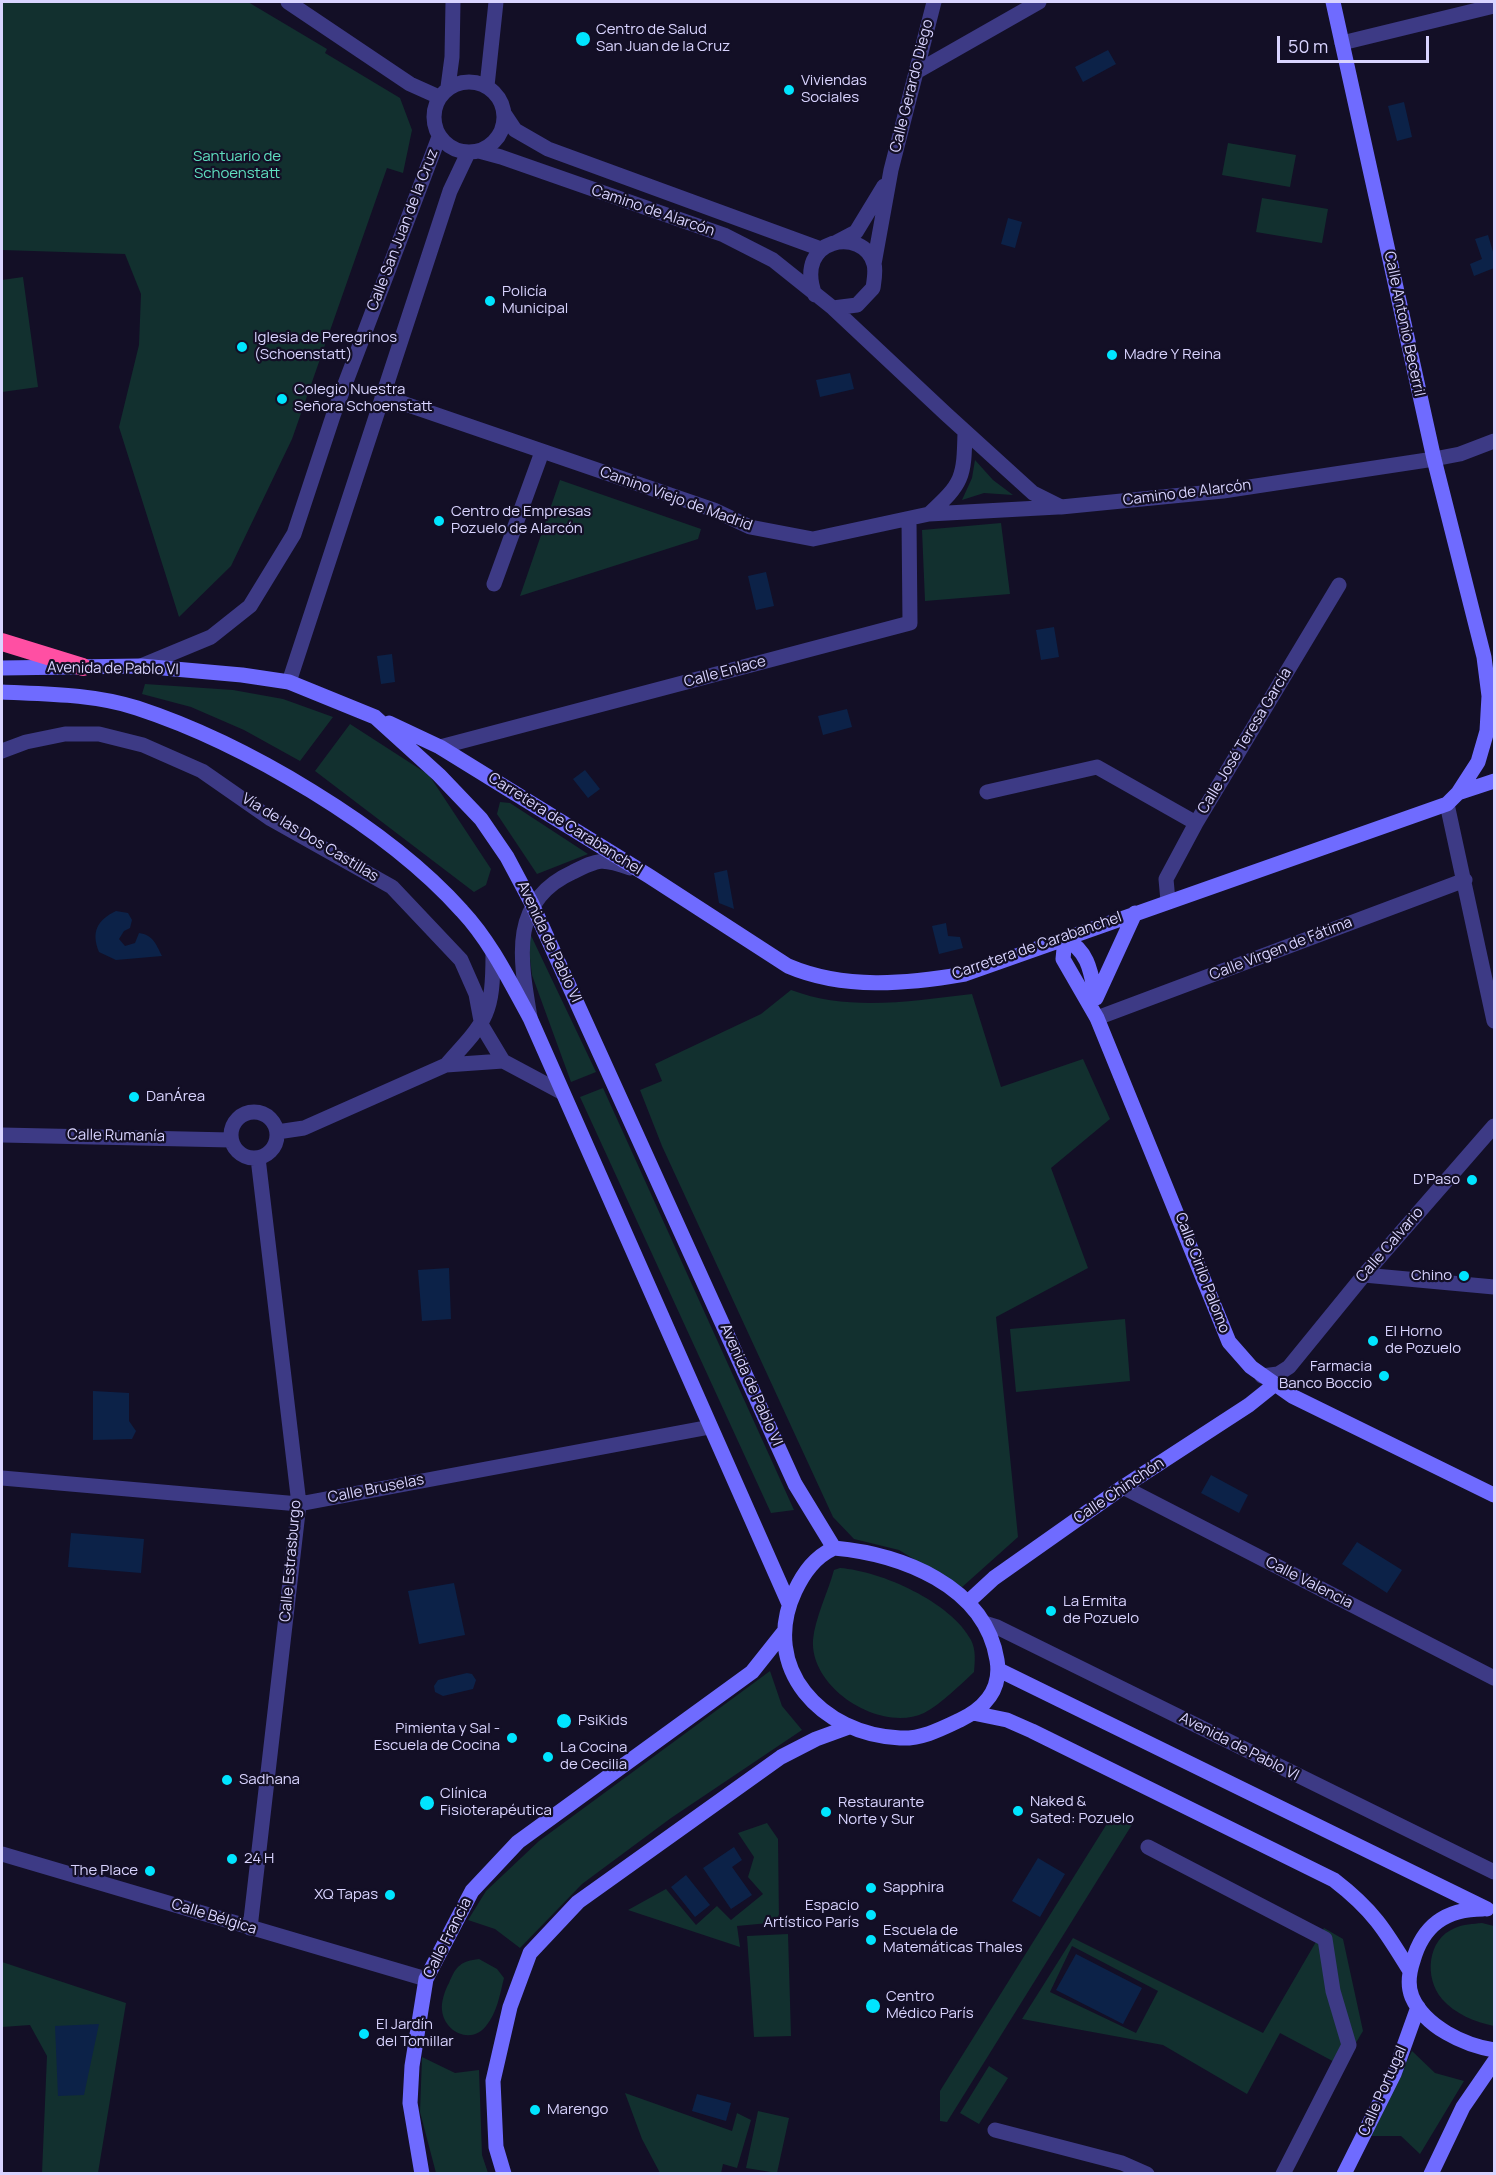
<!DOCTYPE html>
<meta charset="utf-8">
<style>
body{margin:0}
#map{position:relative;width:1496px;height:2175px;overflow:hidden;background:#130f26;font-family:Manrope,sans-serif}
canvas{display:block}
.frame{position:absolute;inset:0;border:3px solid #d9d4ff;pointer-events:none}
.scale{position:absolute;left:1277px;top:36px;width:152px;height:27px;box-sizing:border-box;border:3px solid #d9d4ff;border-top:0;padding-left:8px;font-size:18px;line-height:21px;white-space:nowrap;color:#d9d4ff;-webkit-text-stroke:4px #130f26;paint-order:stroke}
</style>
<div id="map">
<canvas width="1496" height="2175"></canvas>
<div class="frame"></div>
<div class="scale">50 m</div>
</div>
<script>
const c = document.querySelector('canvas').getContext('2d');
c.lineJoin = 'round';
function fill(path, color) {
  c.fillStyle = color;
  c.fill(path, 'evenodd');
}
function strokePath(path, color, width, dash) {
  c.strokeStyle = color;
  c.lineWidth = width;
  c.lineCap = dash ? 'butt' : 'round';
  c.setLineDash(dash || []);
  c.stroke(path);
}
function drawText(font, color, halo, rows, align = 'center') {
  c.font = font + ' Manrope,sans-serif';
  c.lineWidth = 4.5;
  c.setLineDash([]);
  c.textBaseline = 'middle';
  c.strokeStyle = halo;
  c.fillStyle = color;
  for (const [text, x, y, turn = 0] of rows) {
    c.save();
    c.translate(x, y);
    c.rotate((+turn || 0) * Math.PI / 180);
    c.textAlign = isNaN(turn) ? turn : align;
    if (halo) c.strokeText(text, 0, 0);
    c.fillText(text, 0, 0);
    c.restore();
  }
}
fill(new Path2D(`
 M 2,2 L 248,2 L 327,49 L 325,53 L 400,98 L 412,130 L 403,173 L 387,168 L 292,439 L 231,566 L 179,617 L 119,427 L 139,345 L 141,294 L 125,254 L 2,250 Z
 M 1228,143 L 1296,155 L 1290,187 L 1222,175 Z
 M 1262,198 L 1328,209 L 1322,243 L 1256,232 Z
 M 23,277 L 38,387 L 2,392 L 2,280 Z
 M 975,460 L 993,480 L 1013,495 L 984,493 L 962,500 L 972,478 Z
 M 560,480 L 701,529 L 698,539 L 520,596 Z
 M 1001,523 L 1010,594 L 925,601 L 922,530 Z
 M 145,684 L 233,690 L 283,699 L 333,717 L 300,761 L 244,730 L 191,707 L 142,694 Z
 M 350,724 L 429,775 L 491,869 L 486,885 L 474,892 L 315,771 Z
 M 500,802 L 510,803 L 588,854 L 537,874 L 497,814 Z
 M 526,925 L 596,1072 L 571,1082 L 532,975 Z
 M 791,990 C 850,1012 911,1001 972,994 L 1001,1087 L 1083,1059 L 1110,1119 L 1051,1168 L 1088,1268 L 996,1317 L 1018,1537 L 961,1588 L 899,1550 L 854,1539 L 833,1517 L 662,1146 L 640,1090 L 662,1081 L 655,1064 L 761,1014 Z
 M 603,1088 L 794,1510 L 771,1513 L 580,1097 Z
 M 1125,1319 L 1130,1381 L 1016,1392 L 1010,1329 Z
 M 840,1568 C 881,1571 951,1602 971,1640 C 976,1650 975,1661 974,1672 C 960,1685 941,1704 924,1713 C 881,1733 810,1689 813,1640 C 815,1618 828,1592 834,1570 Z
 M 770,1671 L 782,1706 L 802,1730 L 671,1818 L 582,1884 L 520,1948 L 495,1929 L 468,1920 L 486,1891 L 539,1841 Z
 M 1113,1814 L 1133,1823 L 947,2122 L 940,2121 L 940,2091 Z
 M 767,1823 L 778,1839 L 779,1922 L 737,1926 L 740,1947 L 628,1910 L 666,1889 L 696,1925 L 717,1906 L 731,1920 L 763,1894 L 748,1877 L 754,1857 L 738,1833 Z
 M 1482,1923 L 1494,1926 L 1494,2026 C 1475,2022 1455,2014 1442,1999 C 1424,1978 1427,1939 1455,1928 C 1463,1924 1473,1924 1482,1923 Z
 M 1324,1928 L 1343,1939 L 1363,2031 L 1342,2066 L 1280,2033 L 1247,2094 L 1163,2045 L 1022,2019 L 1073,1938 L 1263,2033 ZM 1072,1946 L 1158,1991 L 1136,2033 L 1050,1992 Z
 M 788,1934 L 791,2036 L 754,2037 L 747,1936 Z
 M 479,1959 L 497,1969 L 504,1978 C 500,1994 497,2013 486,2026 C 471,2045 444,2032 442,2010 C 441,2002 445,1990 449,1983 C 456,1966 461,1961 479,1959 Z
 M 2,1962 L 126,2003 L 98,2173 L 42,2173 L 47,2056 L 30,2025 L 2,2027 Z
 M 1412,2051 L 1435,2073 L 1464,2081 L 1420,2154 L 1401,2136 L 1370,2136 Z
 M 422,2057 L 455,2073 L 479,2070 L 482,2155 L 488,2173 L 436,2173 L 420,2112 Z
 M 989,2066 L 1008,2078 L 979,2124 L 960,2113 Z
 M 625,2093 L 732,2131 L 737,2113 L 751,2120 L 737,2168 L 723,2164 L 721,2173 L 660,2173 L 642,2139 Z
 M 758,2111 L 789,2118 L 777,2173 L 746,2168 Z`), '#12302f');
fill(new Path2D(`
 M 1108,50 L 1116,64 L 1083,82 L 1075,67 Z
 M 1404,102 L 1412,137 L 1397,141 L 1388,106 Z
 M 1008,218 L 1022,222 L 1015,248 L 1001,244 Z
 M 1488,235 L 1494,255 L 1494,268 L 1474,276 L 1470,264 L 1482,259 L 1475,239 Z
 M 850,373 L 854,389 L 820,397 L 816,380 Z
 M 766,572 L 774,606 L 756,610 L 748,576 Z
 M 1054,627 L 1059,657 L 1041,660 L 1036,630 Z
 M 392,654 L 395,682 L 381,684 L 377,656 Z
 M 847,709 L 852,727 L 823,735 L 818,716 Z
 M 585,770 L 600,789 L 588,798 L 573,779 Z
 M 727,870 L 734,909 L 719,903 L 714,873 Z
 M 116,911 L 128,913 L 132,920 L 130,928 L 124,931 L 119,939 L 125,946 L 135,943 L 139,933 C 153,935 156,944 162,956 L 116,960 L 99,952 C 91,932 97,920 116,911 Z
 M 946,923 L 948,936 L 960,937 L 963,948 L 939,954 L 932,926 Z
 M 449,1268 L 451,1319 L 422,1321 L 418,1270 Z
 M 93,1391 L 129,1393 L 129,1421 L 136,1431 L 132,1439 L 93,1440 Z
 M 1211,1475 L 1248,1495 L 1239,1513 L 1201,1493 Z
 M 71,1533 L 144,1539 L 141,1573 L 68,1567 Z
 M 1357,1542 L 1402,1570 L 1387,1593 L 1342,1564 Z
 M 454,1583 L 465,1635 L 419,1644 L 408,1591 Z
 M 467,1673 L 472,1674 L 476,1680 L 473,1689 L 443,1696 L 435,1692 L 434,1686 L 438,1680 Z
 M 734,1847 L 742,1860 L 732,1867 L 752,1895 L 731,1909 L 703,1868 Z
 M 1038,1858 L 1065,1874 L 1040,1917 L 1012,1901 Z
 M 686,1875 L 710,1905 L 695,1917 L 671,1887 Z
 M 1076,1954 L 1142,1988 L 1123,2024 L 1056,1990 Z
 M 99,2024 L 84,2095 L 58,2096 L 55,2026 Z
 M 697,2094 L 731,2103 L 726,2121 L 692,2111 Z`), '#0c2248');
strokePath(new Path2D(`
 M 288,2 L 410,84 L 439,97
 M 1342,43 L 1494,6
 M 916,72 L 1039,2
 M434 117a35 35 0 1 1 70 0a35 35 0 1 1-70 0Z
 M 487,86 L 496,2
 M 448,87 L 452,57 L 453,2
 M 505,115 L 515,130 L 548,149 L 821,249
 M 479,151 L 501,157 L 724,235 L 773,260 L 833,308 L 946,414 L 1033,493 L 1061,507 L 1223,491 L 1434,459 L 1460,454 L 1494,441
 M 837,242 L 856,232 L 884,186
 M 874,264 L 891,170 L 934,2
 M 815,295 C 793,237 864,226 874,264 C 876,271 874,281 873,288 L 857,305 L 833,308
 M 382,396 L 714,510 L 750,527 L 813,539 L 929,514 L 1058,507
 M 929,514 C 963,483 964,478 965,432
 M 494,584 L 542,452
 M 141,666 L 211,637 L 250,606 L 294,534 L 334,413 L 439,137
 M 289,682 L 450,191 L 468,153
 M 440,747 L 910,623 L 909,520
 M 2,751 L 26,742 L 65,734 L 99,734 L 143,745 L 202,771 L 271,819 L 392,887 L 461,960 L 476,994 L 482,1026 L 503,1061 L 561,1092
 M 987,792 L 1097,767 L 1196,823
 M 1447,804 L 1494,1021
 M 1168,901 L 1166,879 L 1196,823 L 1339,585
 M 530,1017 C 520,958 509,901 573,872 C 599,859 602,858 630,868
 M 1097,1018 L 1465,880
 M 446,1065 C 487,1020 493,1015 493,953
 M231 1135a23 23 0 1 1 46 0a23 23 0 1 1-46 0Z
 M 277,1132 L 304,1128 L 446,1065 L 503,1061
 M 2,1135 L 231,1140
 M 1364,1275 L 1494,1287
 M 1262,1376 L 1278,1374 L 1289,1367 L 1364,1275 L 1494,1126
 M 2,1478 L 299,1504 L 710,1427
 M 1123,1487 L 1494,1678
 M 984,1623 L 997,1627 L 1494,1872
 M 1148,1847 L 1325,1939 L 1333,1991 L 1349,2045 L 1283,2174
 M 2,1854 L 426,1979
 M 250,1928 L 299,1504 L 258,1158
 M 995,2130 L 1122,2163 L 1147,2174`), '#3d3a85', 15);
strokePath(new Path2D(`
 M 1333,2 L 1434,459 L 1484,657 L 1489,696 L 1487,731 L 1478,762 L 1458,793
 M 2,668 L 141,666 L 242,675 L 289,682 L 375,717 L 439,775 L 481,819 L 507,857 L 532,904 L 795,1484 L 834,1548
 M 2,692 C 46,694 94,694 137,708 C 244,743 387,827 462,911 C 491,942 510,982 530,1018 L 789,1604
 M 389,723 L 440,747 L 649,876 L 788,966 C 844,990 907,984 965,974 L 1447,804 L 1458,793 L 1494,781
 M 1065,939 L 1063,959 L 1097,1018 L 1229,1342 L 1251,1367 L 1292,1396 L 1494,1495
 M 1065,939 C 1089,951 1091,973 1096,998
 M 1096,998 L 1135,913
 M 834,1548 C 900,1554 985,1585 997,1660 C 1002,1689 985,1708 960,1720 C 941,1729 922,1739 900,1738 C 822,1735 759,1668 795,1591 C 804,1572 815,1557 834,1548 Z
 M 968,1602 L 994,1578 L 1123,1487 L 1249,1405 L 1274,1385
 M 999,1670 L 1487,1909
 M 973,1713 L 1007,1720 L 1032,1731 L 1334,1880 C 1373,1910 1385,1930 1410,1971
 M 1483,1909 C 1446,1909 1423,1925 1413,1961 C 1409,1973 1407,1985 1412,1997 C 1425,2027 1464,2045 1494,2050
 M 422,2174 L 410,2103 L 412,2066 L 426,1979 L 472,1891 L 518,1842 L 752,1672 L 783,1633
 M 504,2174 L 496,2147 L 493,2081 L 510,2007 L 530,1953 L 578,1902 L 781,1757 L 816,1739 L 849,1727
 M 1344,2174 L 1394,2074 L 1418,2007
 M 1431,2174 L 1463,2107 L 1494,2062`), '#6f6bff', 15);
strokePath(new Path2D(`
 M 2,642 L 83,667`), '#ff4fa3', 18);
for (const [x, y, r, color] of [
 [583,39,8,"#00e5ff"],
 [789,90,6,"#00e5ff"],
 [490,301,6,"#00e5ff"],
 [242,347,6,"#00e5ff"],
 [1112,355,6,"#00e5ff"],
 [282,399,6,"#00e5ff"],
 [439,521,6,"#00e5ff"],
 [134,1097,6,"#00e5ff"],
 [1472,1180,6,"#00e5ff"],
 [1464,1276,6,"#00e5ff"],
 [1373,1341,6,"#00e5ff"],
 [1384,1376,6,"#00e5ff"],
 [1051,1611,6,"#00e5ff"],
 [564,1721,8,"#00e5ff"],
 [512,1738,6,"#00e5ff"],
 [548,1757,6,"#00e5ff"],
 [227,1780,6,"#00e5ff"],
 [427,1803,8,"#00e5ff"],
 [1018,1811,6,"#00e5ff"],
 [826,1812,6,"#00e5ff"],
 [232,1859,6,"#00e5ff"],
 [150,1871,6,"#00e5ff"],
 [871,1888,6,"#00e5ff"],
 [390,1895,6,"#00e5ff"],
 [871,1915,6,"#00e5ff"],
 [871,1940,6,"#00e5ff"],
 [873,2006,8,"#00e5ff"],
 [364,2034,6,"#00e5ff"],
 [535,2110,6,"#00e5ff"]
]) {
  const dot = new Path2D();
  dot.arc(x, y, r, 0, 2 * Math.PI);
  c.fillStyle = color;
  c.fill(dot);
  strokePath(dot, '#130f26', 2);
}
drawText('15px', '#d9d4ff', '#130f26', [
 ["Centro de Salud",596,30],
 ["San Juan de la Cruz",596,47],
 ["Viviendas",801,81],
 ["Sociales",801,98],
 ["Policía",502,292],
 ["Municipal",502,309],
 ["Iglesia de Peregrinos",254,338],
 ["(Schoenstatt)",254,355],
 ["Madre Y Reina",1124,355],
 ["Colegio Nuestra",294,390],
 ["Señora Schoenstatt",294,407],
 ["Centro de Empresas",451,512],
 ["Pozuelo de Alarcón",451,529],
 ["DanÁrea",146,1097],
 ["D'Paso",1460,1180,"right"],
 ["Chino",1452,1276,"right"],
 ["El Horno",1385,1332],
 ["de Pozuelo",1385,1349],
 ["Farmacia",1372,1367,"right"],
 ["Banco Boccio",1372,1384,"right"],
 ["La Ermita",1063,1602],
 ["de Pozuelo",1063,1619],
 ["PsiKids",578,1721],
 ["Pimienta y Sal -",500,1729,"right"],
 ["Escuela de Cocina",500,1746,"right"],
 ["La Cocina",560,1748],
 ["de Cecilia",560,1765],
 ["Sadhana",239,1780],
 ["Clínica",440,1794],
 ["Fisioterapéutica",440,1811],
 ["Naked &",1030,1802],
 ["Sated: Pozuelo",1030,1819],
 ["Restaurante",838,1803],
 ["Norte y Sur",838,1820],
 ["24 H",244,1859],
 ["The Place",138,1871,"right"],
 ["Sapphira",883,1888],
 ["XQ Tapas",378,1895,"right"],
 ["Espacio",859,1906,"right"],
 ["Artístico París",859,1923,"right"],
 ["Escuela de",883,1931],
 ["Matemáticas Thales",883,1948],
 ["Centro",886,1997],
 ["Médico París",886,2014],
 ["El Jardín",376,2025],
 ["del Tomillar",376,2042],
 ["Marengo",547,2110]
], 'left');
drawText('15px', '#d9d4ff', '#130f26', [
 ["Calle Gerardo Diego",912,86,-76],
 ["Camino de Alarcón",653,211,19],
 ["Calle San Juan de la Cruz",403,230,-69],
 ["Calle Antonio Becerril",1404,324,78],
 ["Camino de Alarcón",1187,493,-7],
 ["Camino Viejo de Madrid",676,499,20],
 ["Avenida de Pablo VI",113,669,1],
 ["Calle Enlace",725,672,-15],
 ["Calle José Teresa García",1245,741,-59],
 ["Carretera de Carabanchel",565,824,32],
 ["Vía de las Dos Castillas",310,838,31],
 ["Avenida de Pablo VI",549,942,65],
 ["Carretera de Carabanchel",1037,946,-19],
 ["Calle Virgen de Fátima",1281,949,-21],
 ["Calle Rumanía",116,1136,1],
 ["Calle Calvario",1390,1245,-49],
 ["Calle Cirilo Palomo",1202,1273,69],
 ["Avenida de Pablo VI",751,1385,66],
 ["Calle Bruselas",376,1489,-11],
 ["Calle Chinchón",1119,1491,-34],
 ["Calle Estrasburgo",291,1561,-85],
 ["Calle Valencia",1309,1583,27],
 ["Avenida de Pablo VI",1239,1747,27],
 ["Calle Bélgica",214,1917,17],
 ["Calle Francia",448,1938,-63],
 ["Calle Portugal",1383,2091,-66]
]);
drawText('15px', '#5fe0c0', '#130f26', [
 ["Santuario de",237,157],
 ["Schoenstatt",237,174]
]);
</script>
